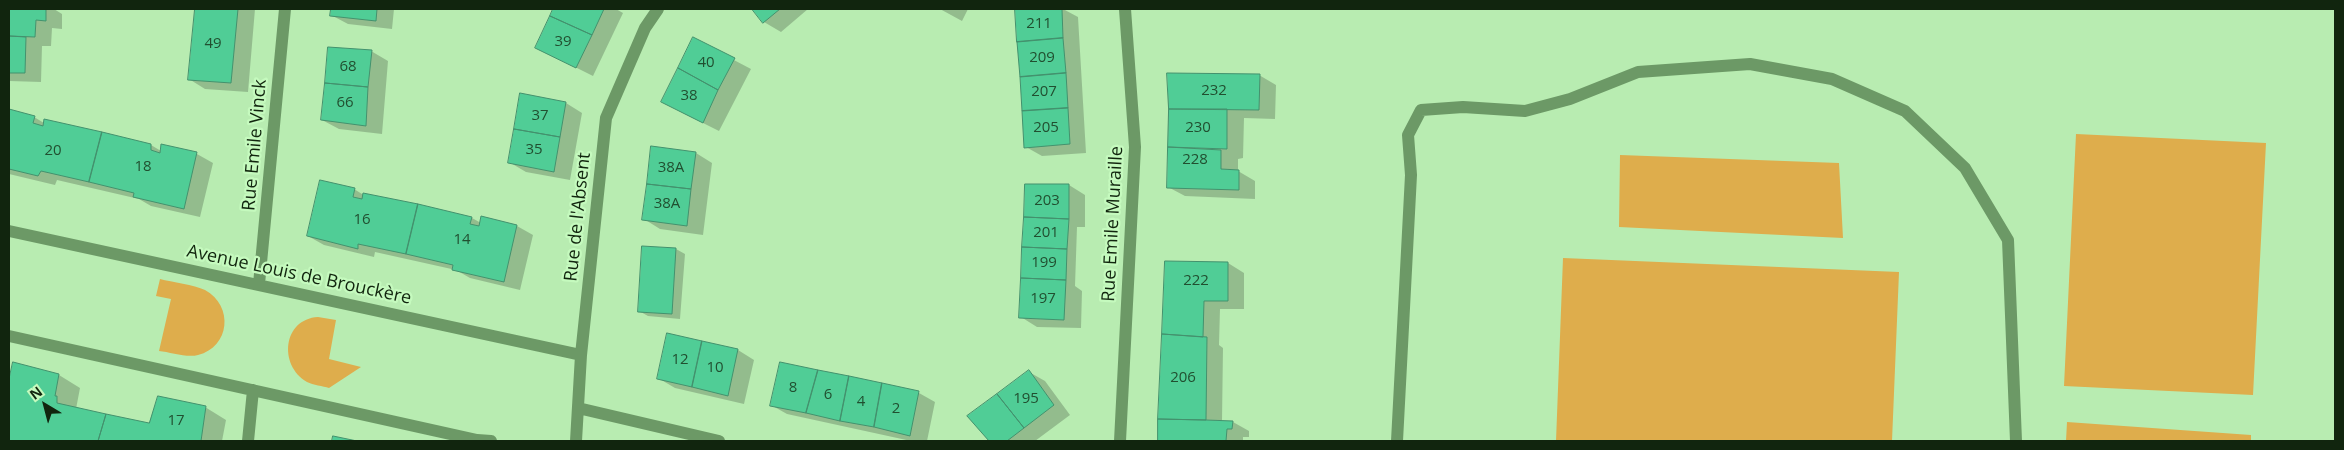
<!DOCTYPE html>
<meta charset="utf-8">
<style>
body{margin:0}
#map{position:relative;width:2344px;height:450px;overflow:hidden;background:#b8ecb1;font-family:"Open Sans",sans-serif}
canvas{display:block}
.frame{position:absolute;inset:0;border:10px solid #11250e;pointer-events:none}
.north{position:absolute;left:20px;top:380px;width:50px;height:50px;-webkit-text-stroke:4px #c5fabe;paint-order:stroke;rotate:323deg;font-size:14px;font-weight:700;line-height:20px;text-align:center;color:#11250e}
.north::after{content:'';display:block;margin:auto;width:18px;height:22px;background:#11250e;clip-path:polygon(50% 0,100% 100%,50% 72%,0 100%)}
</style>
<div id="map">
<canvas width="2344" height="450"></canvas>
<div class="frame"></div>
<div class="north">N</div>
</div>
<script>
const c = document.querySelector('canvas').getContext('2d');
c.lineJoin = 'round';
function fill(path, color) {
  c.fillStyle = color;
  c.fill(path, 'evenodd');
}
function strokePath(path, color, width, dash) {
  c.strokeStyle = color;
  c.lineWidth = width;
  c.lineCap = dash ? 'butt' : 'round';
  c.setLineDash(dash || []);
  c.stroke(path);
}
function drawText(font, color, halo, rows, align = 'center') {
  c.font = font + ' "Open Sans",sans-serif';
  c.lineWidth = 4.5;
  c.setLineDash([]);
  c.textBaseline = 'middle';
  c.strokeStyle = halo;
  c.fillStyle = color;
  for (const [text, x, y, turn = 0] of rows) {
    c.save();
    c.translate(x, y);
    c.rotate((+turn || 0) * Math.PI / 180);
    c.textAlign = isNaN(turn) ? turn : align;
    if (halo) c.strokeText(text, 0, 0);
    c.fillText(text, 0, 0);
    c.restore();
  }
}
fill(new Path2D(`
 M 2076,134 L 2266,143 L 2253,395 L 2064,386 Z
 M 1620,155 L 1839,163 L 1843,238 L 1619,227 Z
 M 1563,258 L 1899,272 L 1892,441 L 1556,441 Z
 M 160,279 C 172,282 194,285 205,290 C 234,306 230,347 198,355 C 187,358 170,352 159,351 L 171,299 L 156,296 Z
 M 318,317 L 336,320 L 329,359 L 361,367 L 329,388 C 323,386 313,385 307,382 C 278,365 283,319 318,317 Z
 M 2067,422 L 2251,435 L 2251,441 L 2066,441 Z`), '#dead4c');
fill(new Path2D(`
 M 9,9 L 54,9 L 62,14 L 62,29 L 52,28 L 51,46 L 42,46 L 41,82 L 9,81 Z
 M 195,9 L 255,9 L 248,92 L 205,89 L 189,79 Z
 M 332,9 L 394,9 L 392,29 L 348,24 L 331,15 Z
 M 554,9 L 616,9 L 623,13 L 593,76 L 537,48 Z
 M 753,9 L 808,9 L 781,32 L 764,22 Z
 M 940,9 L 968,9 L 962,21 Z
 M 1063,9 L 1078,17 L 1086,153 L 1042,156 L 1026,147 L 1017,11 Z
 M 694,39 L 751,69 L 719,131 L 679,111 Z
 M 371,51 L 388,61 L 382,134 L 339,129 L 322,120 Z
 M 1168,74 L 1259,75 L 1276,85 L 1275,119 L 1244,118 L 1243,158 L 1238,159 L 1238,171 L 1255,181 L 1255,199 L 1185,196 L 1168,187 Z
 M 521,95 L 566,103 L 582,113 L 570,180 L 526,172 L 509,162 Z
 M 9,111 L 34,117 L 44,123 L 151,145 L 161,151 L 162,146 L 197,154 L 213,163 L 200,217 L 151,206 L 139,199 L 57,180 L 55,185 L 9,174 Z
 M 696,153 L 712,163 L 703,235 L 660,229 L 644,219 Z
 M 1069,185 L 1085,195 L 1085,227 L 1077,227 L 1075,286 L 1082,291 L 1081,328 L 1037,327 L 1021,317 Z
 M 354,189 L 362,194 L 472,218 L 481,223 L 517,226 L 533,235 L 520,290 L 470,278 L 456,270 L 375,252 L 374,257 L 324,245 L 308,236 Z
 M 676,249 L 685,254 L 680,319 L 648,316 L 639,311 Z
 M 1167,262 L 1228,263 L 1244,273 L 1244,309 L 1220,309 L 1219,345 L 1223,348 L 1222,421 L 1233,422 L 1249,431 L 1249,437 L 1243,437 L 1243,441 L 1159,441 Z
 M 738,350 L 754,360 L 744,404 L 675,388 L 658,378 Z
 M 14,364 L 59,375 L 80,388 L 76,409 L 150,425 L 205,407 L 226,420 L 222,441 L 9,441 L 9,384 Z
 M 1029,372 L 1045,381 L 1070,415 L 1035,441 L 990,441 L 969,416 Z
 M 919,393 L 935,402 L 927,441 L 911,441 L 787,414 L 771,405 Z`), '#0003');
const building = new Path2D(`
 M 9,9 L 46,9 L 46,21 L 36,20 L 35,37 L 9,36 Z
 M 195,9 L 238,9 L 231,83 L 188,80 Z
 M 331,9 L 377,9 L 376,21 L 330,16 Z
 M 553,9 L 604,9 L 592,35 L 550,16 Z
 M 752,9 L 780,9 L 763,23 Z
 M 1015,9 L 1062,9 L 1063,38 L 1017,42 Z
 M 550,16 L 592,35 L 576,68 L 535,48 Z
 M 9,36 L 26,37 L 25,73 L 9,73 Z
 M 693,37 L 735,58 L 718,90 L 678,68 Z
 M 1063,38 L 1066,73 L 1020,77 L 1017,42 Z
 M 328,47 L 372,50 L 368,87 L 325,83 Z
 M 678,68 L 718,90 L 703,123 L 661,102 Z
 M 1066,73 L 1068,108 L 1022,111 L 1020,77 Z
 M 1167,73 L 1260,74 L 1259,110 L 1169,109 Z
 M 325,83 L 368,87 L 366,126 L 321,120 Z
 M 520,93 L 566,102 L 560,137 L 514,129 Z
 M 1068,108 L 1070,144 L 1024,148 L 1022,111 Z
 M 9,109 L 35,116 L 33,123 L 43,126 L 44,119 L 102,132 L 89,182 L 41,171 L 38,176 L 9,169 Z
 M 1169,109 L 1227,109 L 1227,149 L 1168,147 Z
 M 514,129 L 560,137 L 554,172 L 508,163 Z
 M 102,132 L 151,144 L 151,150 L 160,153 L 161,144 L 197,152 L 184,209 L 133,197 L 134,193 L 89,182 Z
 M 651,146 L 696,152 L 691,189 L 647,184 Z
 M 1168,147 L 1221,150 L 1221,169 L 1239,170 L 1239,190 L 1167,188 Z
 M 320,180 L 355,188 L 353,197 L 362,199 L 363,193 L 418,204 L 406,254 L 358,244 L 358,249 L 307,236 Z
 M 647,184 L 691,189 L 687,226 L 642,220 Z
 M 1025,184 L 1069,184 L 1069,219 L 1024,217 Z
 M 418,204 L 472,217 L 470,224 L 479,226 L 481,216 L 517,225 L 504,282 L 452,270 L 453,265 L 406,254 Z
 M 1024,217 L 1069,219 L 1067,249 L 1022,247 Z
 M 642,246 L 676,248 L 672,314 L 638,312 Z
 M 1022,247 L 1067,249 L 1066,280 L 1021,278 Z
 M 1165,261 L 1228,262 L 1228,301 L 1204,301 L 1203,337 L 1162,334 Z
 M 1021,278 L 1066,280 L 1064,320 L 1019,318 Z
 M 667,333 L 702,341 L 692,387 L 657,379 Z
 M 1162,334 L 1207,337 L 1206,420 L 1158,419 Z
 M 702,341 L 738,349 L 728,396 L 692,387 Z
 M 13,362 L 59,374 L 55,396 L 57,396 L 57,403 L 106,414 L 98,441 L 9,441 L 9,379 Z
 M 780,362 L 818,370 L 806,413 L 770,406 Z
 M 818,370 L 849,376 L 840,421 L 806,413 Z
 M 1029,370 L 1054,405 L 1024,428 L 997,394 Z
 M 849,376 L 882,383 L 874,427 L 840,421 Z
 M 882,383 L 919,391 L 910,436 L 874,427 Z
 M 997,394 L 1024,428 L 1007,441 L 989,441 L 967,416 Z
 M 158,396 L 206,406 L 201,441 L 98,441 L 106,414 L 149,423 Z
 M 1158,419 L 1206,420 L 1233,421 L 1232,429 L 1227,429 L 1226,441 L 1158,441 Z
 M 333,436 L 357,441 L 332,441 Z`);
fill(building, '#50cd96');
strokePath(building, '#43916d', 1);
strokePath(new Path2D(`
 M 1397,441 L 1411,175 L 1408,135 L 1421,110 L 1463,107 L 1525,111 L 1570,99 L 1638,72 L 1750,64 L 1832,79 L 1905,111 L 1965,168 L 2008,240 L 2016,441`), '#6c9966', 12);
strokePath(new Path2D(`
 M 9,231 L 581,355
 M 259,284 L 285,9
 M 9,336 L 477,440 L 491,441
 M 578,408 L 719,441
 M 248,441 L 253,390
 M 576,441 L 581,355 L 606,118 L 645,28 L 658,9
 M 1120,441 L 1135,147 L 1125,9`), '#6c9966', 12);
drawText('15px', '#214f30', null, [
 ["211",1039,24],
 ["39",563,42],
 ["49",213,44],
 ["209",1042,58],
 ["40",706,63],
 ["68",348,67],
 ["232",1214,91],
 ["207",1044,92],
 ["38",689,96],
 ["66",345,103],
 ["37",540,116],
 ["205",1046,128],
 ["230",1198,128],
 ["35",534,150],
 ["20",53,151],
 ["228",1195,160],
 ["18",143,167],
 ["38A",671,168],
 ["203",1047,201],
 ["38A",667,204],
 ["16",362,220],
 ["201",1046,233],
 ["14",462,240],
 ["199",1044,263],
 ["222",1196,281],
 ["197",1043,299],
 ["12",680,360],
 ["10",715,368],
 ["206",1183,378],
 ["8",793,388],
 ["6",828,395],
 ["195",1026,399],
 ["4",861,402],
 ["2",896,409],
 ["17",176,421]
]);
drawText('18px', '#11250e', '#c5fabe', [
 ["Rue Emile Vinck",255,145,-85],
 ["Rue de l'Absent",578,217,-84],
 ["Rue Emile Muraille",1113,224,-87],
 ["Avenue Louis de Brouckère",299,275,12]
]);
</script>
